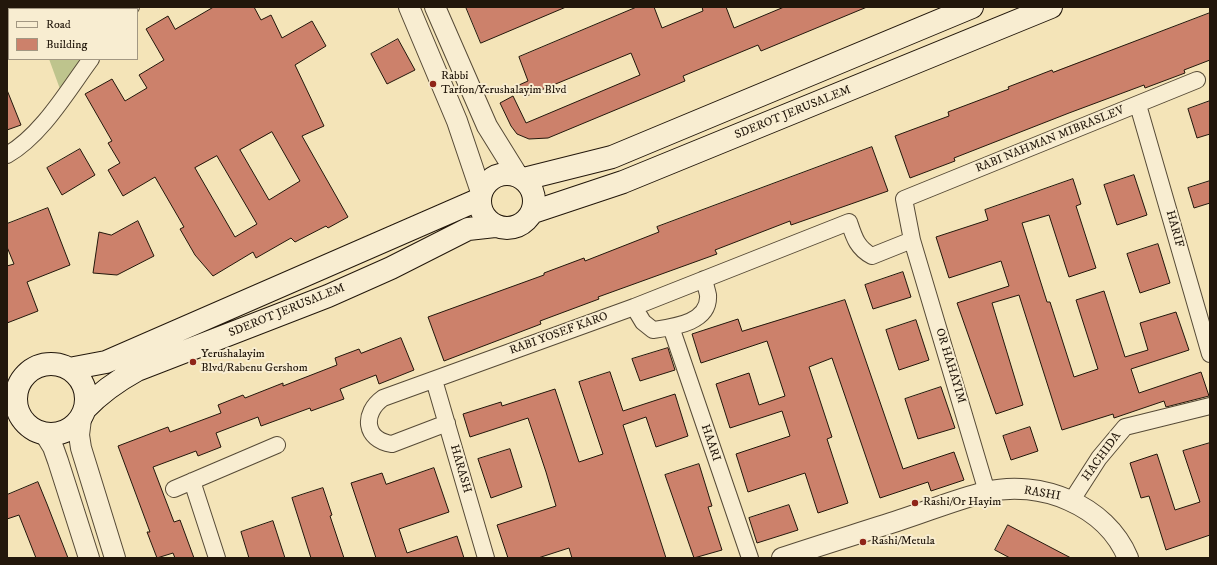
<!DOCTYPE html>
<style>
body{margin:0}
#map{position:relative;width:1217px;height:565px;overflow:hidden;background:#f4e4b8;font-family:"IM FELL DW Pica",serif}
canvas{display:block}
.frame{position:absolute;inset:0;border:8px solid #22170b;pointer-events:none}
.legend{position:absolute;left:8px;top:8px;width:130px;height:52px;box-sizing:border-box;background:#f8edd1;border:1px solid #a29782;margin:0;padding:5px 7px;list-style:none;font-size:12px;color:#22170b}
.legend li{display:flex;align-items:center;gap:8px;height:20px}
.legend b{width:20px;border:1px solid #a29782}
</style>
<div id="map">
<canvas width="1217" height="565"></canvas>
<div class="frame"></div>
<ul class="legend">
<li><b style="height:5px;background:#f8edd1"></b>Road</li>
<li><b style="height:11px;background:#cc816b"></b>Building</li>
</ul>
</div>
<script>
const c = document.querySelector('canvas').getContext('2d');
c.lineJoin = 'round';
function fill(path, color) {
  c.fillStyle = color;
  c.fill(path, 'evenodd');
}
function strokePath(path, color, width, dash) {
  c.strokeStyle = color;
  c.lineWidth = width;
  c.lineCap = dash ? 'butt' : 'round';
  c.setLineDash(dash || []);
  c.stroke(path);
}
function drawText(font, color, halo, rows, align = 'center') {
  c.font = font + ' "IM FELL DW Pica",serif';
  c.lineWidth = 4;
  c.setLineDash([]);
  c.textBaseline = 'middle';
  c.strokeStyle = halo;
  c.fillStyle = color;
  for (const [text, x, y, turn = 0] of rows) {
    c.save();
    c.translate(x, y);
    c.rotate((+turn || 0) * Math.PI / 180);
    c.textAlign = isNaN(turn) ? turn : align;
    if (halo) c.strokeText(text, 0, 0);
    c.fillText(text, 0, 0);
    c.restore();
  }
}
fill(new Path2D(`
 M 7,7 L 124,7 L 122,9 L 9,9 L 9,49 L 7,50 Z
 M 49,59 L 83,59 L 60,89 Z`), '#bec48d');
const building = new Path2D(`
 M 214,7 L 254,7 L 261,20 L 271,15 L 282,38 L 312,21 L 326,46 L 295,65 L 324,126 L 302,136 L 348,217 L 328,228 L 326,226 L 295,242 L 291,238 L 256,258 L 253,252 L 213,276 L 195,255 L 180,229 L 184,227 L 155,177 L 123,196 L 108,170 L 120,163 L 108,143 L 112,141 L 85,94 L 112,79 L 125,101 L 147,88 L 139,75 L 164,60 L 146,29 L 168,16 L 175,29 ZM 272,132 L 300,181 L 269,200 L 240,150 ZM 217,156 L 257,224 L 235,237 L 195,168 Z
 M 466,7 L 566,7 L 481,43 Z
 M 637,7 L 654,7 L 662,28 L 703,11 L 702,7 L 726,7 L 734,28 L 784,7 L 867,7 L 761,51 L 758,45 L 683,76 L 685,81 L 548,138 L 529,139 L 517,134 L 511,126 L 500,103 L 513,96 L 526,123 L 640,75 L 631,53 L 524,97 L 519,85 L 528,81 L 519,57 Z
 M 1210,13 L 1210,60 L 1184,70 L 1185,73 L 1145,88 L 1144,85 L 1069,113 L 954,158 L 955,161 L 910,178 L 895,136 L 949,116 L 948,112 L 1009,89 L 1008,87 L 1052,70 L 1053,72 Z
 M 398,39 L 415,70 L 387,84 L 371,54 Z
 M 7,90 L 21,125 L 7,130 Z
 M 1210,101 L 1210,134 L 1197,138 L 1188,109 Z
 M 872,147 L 888,191 L 791,225 L 790,221 L 715,250 L 717,254 L 598,297 L 599,299 L 540,321 L 541,324 L 444,361 L 428,317 L 544,275 L 544,273 L 584,258 L 585,261 L 659,232 L 657,227 Z
 M 80,149 L 95,175 L 62,195 L 47,168 Z
 M 1134,175 L 1147,215 L 1117,225 L 1104,185 Z
 M 1073,179 L 1081,204 L 1076,206 L 1096,268 L 1069,277 L 1049,215 L 1022,223 L 1047,302 L 1050,302 L 1074,377 L 1098,369 L 1076,300 L 1104,291 L 1125,357 L 1148,350 L 1140,323 L 1176,312 L 1189,350 L 1131,369 L 1139,393 L 1201,372 L 1209,396 L 1166,407 L 1164,401 L 1114,418 L 1113,414 L 1062,430 L 1019,295 L 992,303 L 1023,405 L 996,414 L 957,303 L 1009,286 L 1001,261 L 949,278 L 936,237 L 988,220 L 985,210 Z
 M 1210,181 L 1210,203 L 1194,208 L 1188,188 Z
 M 48,208 L 70,265 L 27,282 L 38,311 L 7,323 L 7,266 L 14,264 L 7,247 L 7,224 Z
 M 138,221 L 154,256 L 117,275 L 93,273 L 99,232 L 111,235 Z
 M 1158,244 L 1170,283 L 1140,293 L 1127,254 Z
 M 903,272 L 911,297 L 873,309 L 865,285 Z
 M 845,300 L 903,469 L 954,452 L 964,480 L 931,491 L 928,482 L 880,498 L 832,358 L 809,367 L 832,437 L 827,439 L 848,503 L 818,513 L 805,473 L 748,492 L 736,454 L 790,436 L 782,411 L 730,428 L 716,384 L 749,373 L 759,405 L 785,396 L 767,341 L 701,363 L 692,334 L 738,319 L 742,331 Z
 M 916,320 L 929,360 L 899,370 L 886,330 Z
 M 401,338 L 414,370 L 379,384 L 376,375 L 340,389 L 344,399 L 311,411 L 310,408 L 261,426 L 258,417 L 216,433 L 221,447 L 198,456 L 196,451 L 153,467 L 174,522 L 180,520 L 194,558 L 175,558 L 173,553 L 157,558 L 147,532 L 150,532 L 118,446 L 168,427 L 170,432 L 221,413 L 218,405 L 243,395 L 245,398 L 283,383 L 283,386 L 337,365 L 335,358 L 359,349 L 361,353 Z
 M 668,348 L 675,370 L 640,381 L 632,359 Z
 M 610,372 L 623,411 L 675,394 L 688,436 L 656,447 L 646,417 L 623,425 L 666,558 L 572,558 L 569,548 L 538,558 L 508,558 L 497,525 L 556,506 L 546,472 L 528,418 L 470,437 L 463,414 L 501,402 L 502,406 L 555,389 L 579,462 L 603,454 L 579,382 Z
 M 941,387 L 955,428 L 918,439 L 905,399 Z
 M 1030,427 L 1038,451 L 1011,460 L 1003,436 Z
 M 1210,443 L 1210,535 L 1166,550 L 1149,496 L 1141,498 L 1130,463 L 1157,454 L 1175,510 L 1200,502 L 1183,451 Z
 M 510,449 L 522,487 L 491,498 L 478,459 Z
 M 699,464 L 712,506 L 708,507 L 722,550 L 694,558 L 665,475 Z
 M 434,468 L 449,512 L 399,529 L 407,553 L 457,536 L 464,558 L 376,558 L 351,483 L 382,473 L 386,484 Z
 M 38,482 L 47,504 L 68,558 L 36,558 L 19,515 L 7,519 L 7,495 Z
 M 323,488 L 332,515 L 330,516 L 344,558 L 311,558 L 292,498 Z
 M 789,505 L 798,530 L 757,543 L 749,518 Z
 M 273,521 L 285,558 L 249,558 L 241,532 Z
 M 1008,525 L 1071,558 L 1010,558 L 995,550 Z`);
fill(building, '#cc816b');
strokePath(building, '#22170b', 1);
const minor = new Path2D(`
 M 129,9 L 131,7
 M 1138,105 L 1210,354
 M 7,155 C 42,135 68,90 91,59
 M 634,307 L 643,322 L 653,330 C 673,327 710,323 708,295 C 707,290 705,284 704,279
 M 671,327 L 750,558
 M 434,380 L 486,558
 M 447,423 L 392,444 C 364,440 362,413 383,398 L 634,307 L 849,222 C 854,237 857,248 872,256 L 912,240
 M 192,481 L 217,558
 M 174,489 L 277,445
 M 987,492 L 912,240 L 904,199 L 1197,80
 M 1072,500 L 1099,458 L 1125,427 L 1210,406`);
const tertiary = new Path2D(`
 M 409,7 L 457,121 L 481,192
 M 435,7 L 487,126 L 518,176
 M 81,419 L 79,435 L 81,448 L 115,558
 M 45,434 L 53,447 L 58,461 L 89,558
 M 782,558 C 821,545 860,533 900,520 C 928,511 957,499 986,492 C 1040,479 1106,505 1128,558`);
const secondary = new Path2D(`
 M480 201a27 27 0 1 1 54 0a27 27 0 1 1-54 0Z
 M 524,179 L 612,157 L 972,7
 M 533,212 L 623,182 L 1051,7
 M16 399a35 35 0 1 1 70 0a35 35 0 1 1-70 0Z
 M 69,369 L 106,362 L 480,199
 M 85,409 C 101,392 117,381 137,370 L 328,296 L 391,268 L 468,229 L 495,226`);
strokePath(minor, '#564a36', 18);
strokePath(tertiary, '#564a36', 22);
strokePath(secondary, '#22170b', 24);
strokePath(minor, '#f8edd1', 16);
strokePath(tertiary, '#f8edd1', 20);
strokePath(secondary, '#f8edd1', 22);
for (const [x, y, r, color] of [
 [433,84,4,"#8f2418"],
 [193,362,4,"#8f2418"],
 [915,503,4,"#8f2418"],
 [863,542,4,"#8f2418"]
]) {
  const dot = new Path2D();
  dot.arc(x, y, r, 0, 2 * Math.PI);
  c.fillStyle = color;
  c.fill(dot);
  strokePath(dot, '#f8edd1', 1.5);
}
drawText('12px', '#22170b', '#f8edd1', [
 ["Rabbi",441,77],
 ["Tarfon/Yerushalayim Blvd",441,91],
 ["Yerushalayim",201,355],
 ["Blvd/Rabenu Gershom",201,369],
 ["Rashi/Or Hayim",923,503],
 ["Rashi/Metula",871,542]
], 'left');
drawText('12px', '#22170b', '#f8edd1', [
 ["SDEROT JERUSALEM",793,113,-22],
 ["RABI NAHMAN MIBRASLEV",1050,140,-22],
 ["HARIF",1174,229,74],
 ["SDEROT JERUSALEM",287,311,-22],
 ["RABI YOSEF KARO",559,334,-20],
 ["OR HAHAYIM",950,366,73],
 ["HAARI",710,443,71],
 ["HACHIDA",1102,457,-54],
 ["HARASH",460,469,74],
 ["RASHI",1042,494,10]
]);
</script>
